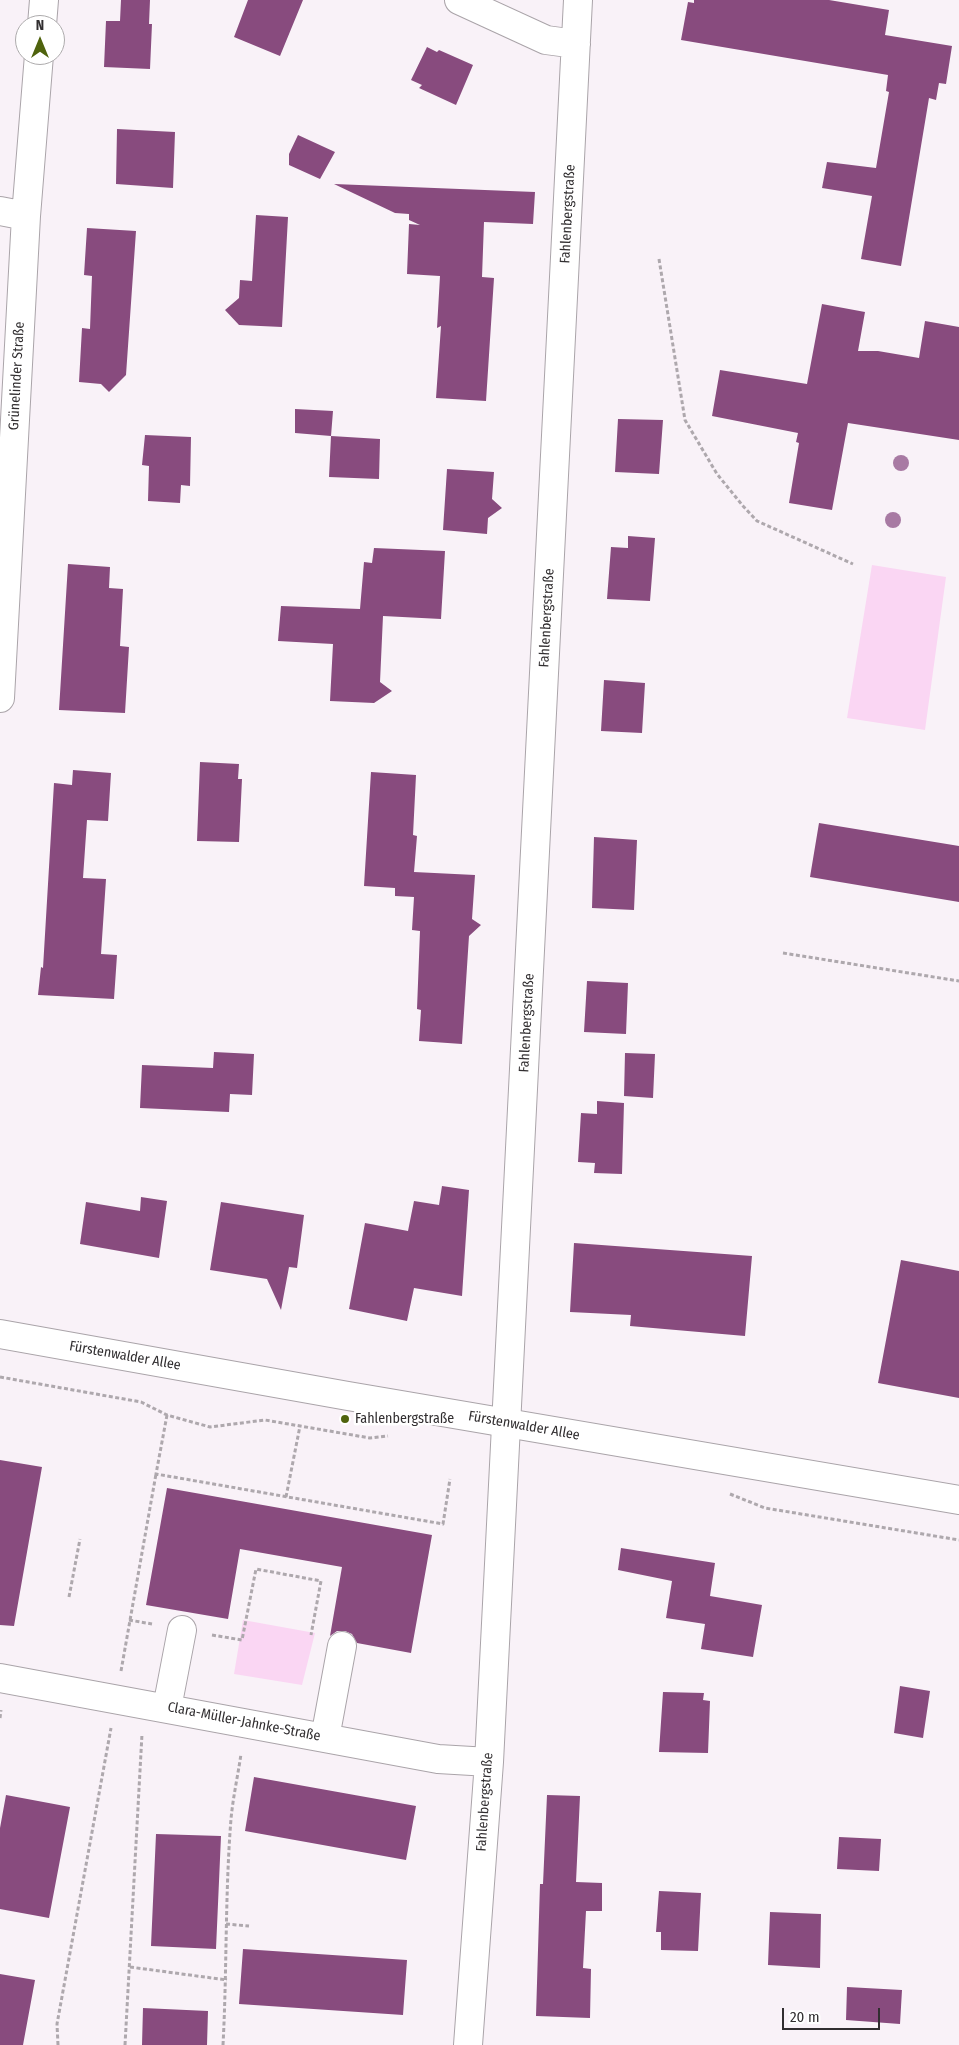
<!DOCTYPE html>
<meta charset="utf-8">
<style>
body{margin:0}
#map{position:relative;width:959px;height:2045px;overflow:hidden;background:#f9f2f8;font-family:"Fira Sans Condensed",sans-serif}
canvas{display:block}
.north{position:absolute;left:15px;top:15px;width:50px;height:50px;box-sizing:border-box;background:#fff;border:1px solid #adabac;border-radius:50%;rotate:0deg;font-size:14px;font-weight:700;line-height:20px;text-align:center;color:#312e30}
.north::after{content:'';display:block;margin:auto;width:18px;height:22px;background:#4f630d;clip-path:polygon(50% 0,100% 100%,50% 72%,0 100%)}
.scale{position:absolute;left:782px;top:2008px;width:98px;height:22px;box-sizing:border-box;border:2px solid #312e30;border-top:0;padding-left:6px;font-size:15px;line-height:18px;white-space:nowrap;color:#312e30;-webkit-text-stroke:4px #fff;paint-order:stroke}
</style>
<div id="map">
<canvas width="959" height="2045"></canvas>
<div class="north">N</div>
<div class="scale">20 m</div>
</div>
<script>
const c = document.querySelector('canvas').getContext('2d');
c.lineJoin = 'round';
function fill(path, color) {
  c.fillStyle = color;
  c.fill(path, 'evenodd');
}
function strokePath(path, color, width, dash) {
  c.strokeStyle = color;
  c.lineWidth = width;
  c.lineCap = dash ? 'butt' : 'round';
  c.setLineDash(dash || []);
  c.stroke(path);
}
function drawText(font, color, halo, rows, align = 'center') {
  c.font = font + ' "Fira Sans Condensed",sans-serif';
  c.lineWidth = 5;
  c.setLineDash([]);
  c.textBaseline = 'middle';
  c.strokeStyle = halo;
  c.fillStyle = color;
  for (const [text, x, y, turn = 0] of rows) {
    c.save();
    c.translate(x, y);
    c.rotate((+turn || 0) * Math.PI / 180);
    c.textAlign = isNaN(turn) ? turn : align;
    if (halo) c.strokeText(text, 0, 0);
    c.fillText(text, 0, 0);
    c.restore();
  }
}
fill(new Path2D(`
 M 872,565 L 946,577 L 925,730 L 847,718 Z
 M 243,1620 L 315,1633 L 302,1685 L 234,1674 Z`), '#fad6f3');
fill(new Path2D(`
 M 121,0 L 150,0 L 149,24 L 152,24 L 150,69 L 104,67 L 106,21 L 120,21 Z
 M 248,0 L 303,0 L 280,56 L 234,37 Z
 M 694,0 L 829,0 L 889,10 L 885,35 L 952,46 L 946,84 L 939,83 L 936,100 L 929,98 L 901,266 L 861,259 L 872,196 L 822,188 L 827,162 L 876,168 L 889,92 L 886,91 L 888,75 L 681,40 L 688,2 L 694,3 Z
 M 427,47 L 437,52 L 439,50 L 473,65 L 456,105 L 419,88 L 422,85 L 411,80 Z
 M 117,129 L 175,132 L 173,188 L 116,184 Z
 M 298,135 L 335,152 L 320,179 L 289,165 L 289,154 Z
 M 334,184 L 535,192 L 533,224 L 484,222 L 482,277 L 494,278 L 486,401 L 436,398 L 441,326 L 437,328 L 440,276 L 407,274 L 409,224 L 420,225 L 409,220 L 409,214 L 395,213 Z
 M 256,215 L 288,217 L 282,327 L 239,325 L 225,310 L 239,298 L 240,280 L 252,281 Z
 M 87,228 L 136,231 L 126,375 L 109,392 L 101,384 L 79,382 L 82,328 L 90,329 L 92,276 L 84,275 Z
 M 822,304 L 865,312 L 858,351 L 878,351 L 919,358 L 925,321 L 959,327 L 959,440 L 848,423 L 832,510 L 789,503 L 799,443 L 796,442 L 798,433 L 712,416 L 720,370 L 807,384 Z
 M 295,409 L 333,411 L 331,436 L 295,433 Z
 M 618,419 L 663,420 L 659,474 L 615,472 Z
 M 145,435 L 191,437 L 190,486 L 181,485 L 180,503 L 148,501 L 149,466 L 142,465 Z
 M 331,436 L 380,439 L 379,479 L 329,477 Z
 M 447,469 L 494,472 L 492,499 L 502,508 L 488,518 L 487,534 L 443,530 Z
 M 628,536 L 655,538 L 650,601 L 607,599 L 611,547 L 628,548 Z
 M 374,548 L 445,551 L 441,619 L 383,616 L 380,682 L 392,691 L 374,703 L 330,701 L 333,644 L 278,641 L 281,606 L 360,609 L 364,562 L 372,563 Z
 M 68,564 L 110,567 L 109,588 L 123,589 L 120,646 L 129,647 L 125,713 L 59,710 Z
 M 604,680 L 645,683 L 642,733 L 601,731 Z
 M 200,762 L 239,764 L 238,779 L 242,779 L 239,842 L 197,841 Z
 M 73,770 L 111,773 L 108,821 L 87,820 L 83,878 L 106,879 L 101,954 L 117,955 L 114,999 L 38,995 L 41,967 L 43,968 L 54,783 L 72,785 Z
 M 371,772 L 416,775 L 413,835 L 417,836 L 414,872 L 475,875 L 472,919 L 481,925 L 469,936 L 462,1044 L 419,1041 L 421,1010 L 417,1009 L 420,931 L 412,930 L 414,897 L 395,896 L 395,888 L 364,886 Z
 M 819,823 L 959,846 L 959,902 L 810,877 Z
 M 594,837 L 637,840 L 634,910 L 592,908 Z
 M 587,981 L 628,983 L 626,1034 L 584,1032 Z
 M 214,1052 L 254,1054 L 252,1095 L 230,1094 L 229,1112 L 140,1108 L 142,1065 L 213,1068 Z
 M 625,1053 L 655,1054 L 653,1098 L 624,1096 Z
 M 597,1101 L 624,1103 L 622,1174 L 594,1173 L 595,1163 L 578,1162 L 581,1113 L 597,1114 Z
 M 442,1186 L 469,1190 L 462,1296 L 414,1288 L 407,1321 L 349,1309 L 365,1223 L 408,1231 L 414,1201 L 439,1205 Z
 M 141,1197 L 167,1201 L 159,1258 L 80,1244 L 86,1202 L 140,1211 Z
 M 221,1202 L 304,1215 L 297,1268 L 289,1267 L 281,1310 L 267,1279 L 210,1270 Z
 M 574,1243 L 752,1256 L 745,1336 L 630,1326 L 631,1315 L 570,1312 Z
 M 901,1260 L 959,1271 L 959,1398 L 878,1383 Z
 M 0,1460 L 42,1467 L 14,1626 L 0,1625 Z
 M 167,1488 L 432,1535 L 411,1653 L 357,1643 L 352,1634 L 345,1631 L 337,1631 L 330,1636 L 342,1567 L 240,1549 L 228,1619 L 146,1605 Z
 M 621,1548 L 715,1563 L 710,1596 L 762,1605 L 753,1657 L 701,1649 L 705,1624 L 666,1618 L 672,1581 L 618,1570 Z
 M 900,1686 L 930,1691 L 923,1738 L 894,1733 Z
 M 663,1692 L 704,1693 L 703,1700 L 710,1701 L 708,1753 L 659,1752 Z
 M 254,1777 L 416,1806 L 406,1860 L 245,1831 Z
 M 6,1795 L 70,1807 L 49,1918 L 0,1909 L 0,1828 Z
 M 547,1795 L 580,1796 L 576,1882 L 602,1883 L 602,1911 L 586,1911 L 583,1968 L 591,1969 L 590,2018 L 536,2016 L 540,1884 L 543,1884 Z
 M 156,1834 L 221,1836 L 216,1949 L 151,1946 Z
 M 839,1837 L 881,1839 L 879,1871 L 837,1869 Z
 M 659,1891 L 701,1893 L 698,1951 L 661,1950 L 661,1932 L 656,1932 Z
 M 770,1912 L 821,1914 L 820,1968 L 768,1965 Z
 M 243,1949 L 407,1960 L 403,2015 L 239,2004 Z
 M 0,1974 L 35,1980 L 23,2045 L 0,2045 Z
 M 847,1987 L 902,1990 L 900,2024 L 846,2020 Z
 M 143,2008 L 208,2011 L 207,2045 L 142,2045 Z`), '#884b7e');
const minor = new Path2D(`
 M 459,0 L 546,40 L 576,44
 M 42,25 L 44,0
 M 0,211 L 26,216
 M 0,698 L 26,216 L 39,55
 M 0,1678 L 438,1759 L 489,1762
 M 167,1708 L 182,1630
 M 325,1738 L 342,1646
 M 468,2045 L 489,1762 L 578,0`);
const major = new Path2D(`
 M 0,1334 L 348,1396 L 959,1500`);
strokePath(minor, '#aaa4a9', 30);
strokePath(major, '#aaa4a9', 30);
strokePath(new Path2D(`
 M 659,259 L 685,420 L 717,474 L 743,506 L 757,521 L 853,564
 M 783,953 L 959,981
 M 0,1377 L 141,1402 L 167,1415 L 210,1427 L 265,1420 L 370,1438 L 388,1436
 M 167,1415 L 156,1474 L 443,1524 L 450,1479
 M 730,1494 L 765,1508 L 959,1540
 M 286,1497 L 300,1426
 M 69,1597 L 80,1539
 M 129,1620 L 152,1624
 M 212,1635 L 242,1640 L 256,1569 L 321,1581 L 311,1635
 M 121,1671 L 156,1474
 M 0,1718 L 1,1710
 M 226,1924 L 249,1926
 M 130,1967 L 227,1980
 M 58,2045 L 57,2024 L 111,1728
 M 125,2045 L 142,1734
 M 223,2045 C 227,1970 225,1894 231,1819 C 233,1797 238,1775 241,1754`), '#aea8ad', 3, [4, 2.5]);
strokePath(minor, '#fff', 28);
strokePath(major, '#fff', 28);
c.fillStyle = '#a87aa3';
for (const [x, y] of [
 [901,463],
 [893,520]
]) {
  c.beginPath();
  c.arc(x, y, 8, 0, 2 * Math.PI);
  c.fill();
}
for (const [x, y, r, color] of [
 [345,1419,5,"#4f630d"]
]) {
  const dot = new Path2D();
  dot.arc(x, y, r, 0, 2 * Math.PI);
  c.fillStyle = color;
  c.fill(dot);
  strokePath(dot, '#fff', 2);
}
drawText('14px', '#312e30', '#fff', [
 ["Fahlenbergstraße",568,214,-87],
 ["Grünelinder Straße",17,376,-87],
 ["Fahlenbergstraße",547,618,-87],
 ["Fahlenbergstraße",527,1023,-87],
 ["Fürstenwalder Allee",125,1356,10],
 ["Fürstenwalder Allee",524,1426,10],
 ["Clara-Müller-Jahnke-Straße",244,1722,11],
 ["Fahlenbergstraße",485,1802,-86]
]);
drawText('14px', '#312e30', '#fff', [
 ["Fahlenbergstraße",355,1419]
], 'left');
</script>
